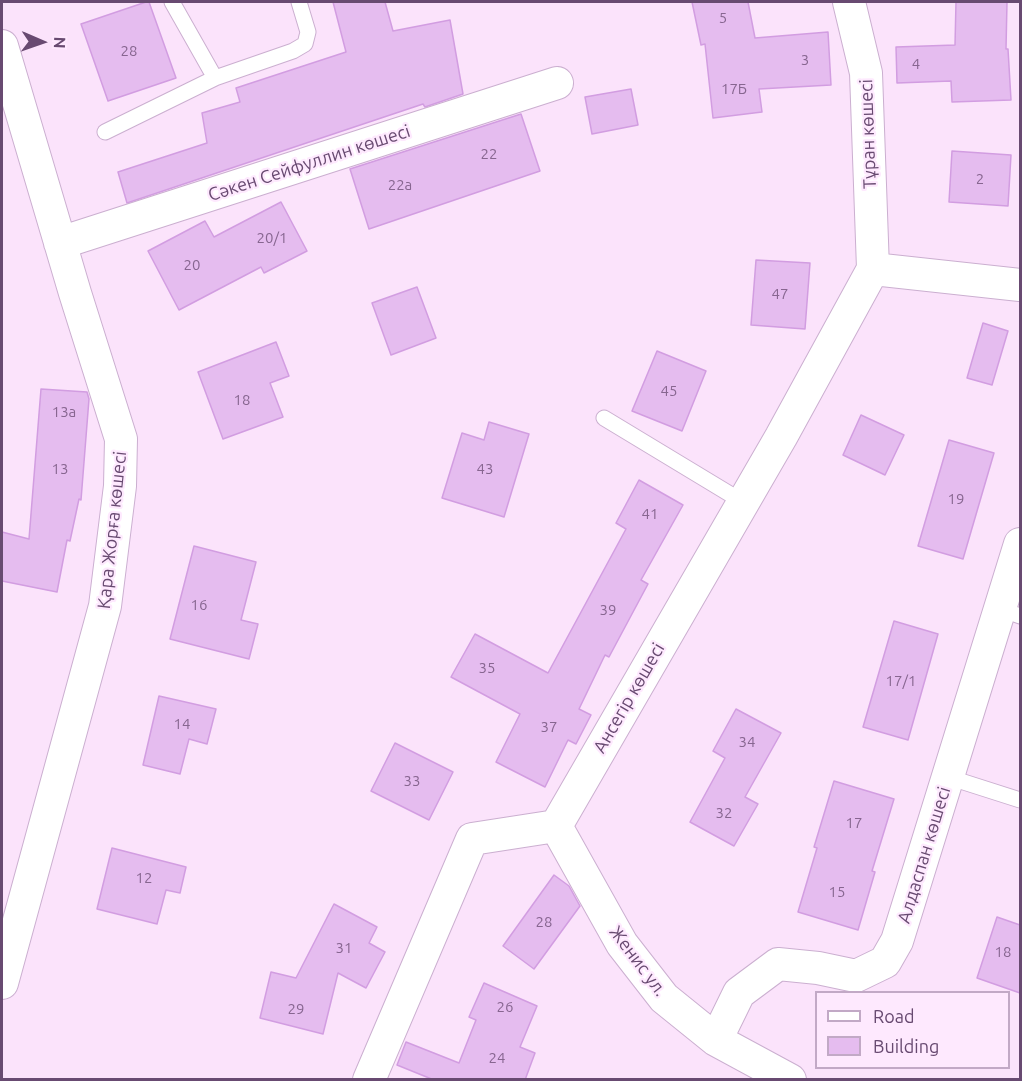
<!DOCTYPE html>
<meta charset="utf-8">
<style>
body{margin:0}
#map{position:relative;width:1022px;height:1081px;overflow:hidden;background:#fbe3fb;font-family:Ubuntu,sans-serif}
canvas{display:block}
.frame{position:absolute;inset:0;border:3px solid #684a71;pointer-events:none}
.legend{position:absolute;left:815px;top:991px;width:195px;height:78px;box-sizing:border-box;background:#fee9fe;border:2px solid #c2a9c6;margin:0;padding:8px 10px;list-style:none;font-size:18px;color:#684a71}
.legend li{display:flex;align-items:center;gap:12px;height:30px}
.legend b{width:30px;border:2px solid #c2a9c6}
.north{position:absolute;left:12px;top:12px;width:60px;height:60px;-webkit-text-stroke:4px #fee9fe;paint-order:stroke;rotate:92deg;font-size:16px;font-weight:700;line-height:24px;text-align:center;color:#684a71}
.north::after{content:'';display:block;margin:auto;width:21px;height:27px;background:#684a71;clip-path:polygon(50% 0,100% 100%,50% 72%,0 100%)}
</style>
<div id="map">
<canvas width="1022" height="1081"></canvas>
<div class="frame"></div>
<ul class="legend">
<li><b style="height:8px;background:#fff"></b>Road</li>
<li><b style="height:16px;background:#e5bcef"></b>Building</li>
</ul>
<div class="north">N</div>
</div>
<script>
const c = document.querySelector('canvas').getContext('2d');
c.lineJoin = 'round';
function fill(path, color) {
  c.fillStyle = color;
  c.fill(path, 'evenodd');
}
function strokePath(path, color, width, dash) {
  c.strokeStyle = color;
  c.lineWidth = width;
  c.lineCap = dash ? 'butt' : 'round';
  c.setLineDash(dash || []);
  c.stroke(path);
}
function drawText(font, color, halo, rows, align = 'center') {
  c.font = font + ' Ubuntu,sans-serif';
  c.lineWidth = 4.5;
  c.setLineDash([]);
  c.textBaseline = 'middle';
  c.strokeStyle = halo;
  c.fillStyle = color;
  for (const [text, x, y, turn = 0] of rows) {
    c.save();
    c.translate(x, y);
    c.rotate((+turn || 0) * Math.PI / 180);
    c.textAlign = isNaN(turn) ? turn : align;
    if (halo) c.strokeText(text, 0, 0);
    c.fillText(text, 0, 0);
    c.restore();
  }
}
const building = new Path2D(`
 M 146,2 L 149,2 L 176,78 L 108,101 L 81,24 Z
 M 333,2 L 385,2 L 393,31 L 450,20 L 463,94 L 425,107 L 423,104 L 127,203 L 118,172 L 207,143 L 202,113 L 240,102 L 236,88 L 346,52 Z
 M 692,2 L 748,2 L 755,38 L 828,32 L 831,85 L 759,89 L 762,112 L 713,118 L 705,44 L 701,45 Z
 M 956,2 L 1007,2 L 1006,49 L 1008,49 L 1011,100 L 952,102 L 951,81 L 897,83 L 896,47 L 955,45 Z
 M 631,89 L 638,125 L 592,134 L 585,97 Z
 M 521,114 L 540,171 L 369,229 L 350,169 Z
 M 952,151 L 1011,155 L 1008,206 L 949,202 Z
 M 281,202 L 307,251 L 264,273 L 261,267 L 179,310 L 148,251 L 205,221 L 214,237 Z
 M 756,260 L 810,263 L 805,329 L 751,325 Z
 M 417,287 L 436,338 L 391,355 L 372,303 Z
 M 983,323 L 1008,331 L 992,385 L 967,378 Z
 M 276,342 L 289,376 L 270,383 L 283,417 L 223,439 L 198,372 Z
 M 657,351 L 706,371 L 682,431 L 632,411 Z
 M 41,389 L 87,392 L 89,399 L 81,500 L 79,499 L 70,541 L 67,540 L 57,592 L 2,581 L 2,532 L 29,539 Z
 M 861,415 L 904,435 L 885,475 L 843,455 Z
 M 489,422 L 529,434 L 504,517 L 442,498 L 462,433 L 484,440 Z
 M 949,440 L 994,453 L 963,559 L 918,546 Z
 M 639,480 L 683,505 L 641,580 L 648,584 L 609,657 L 605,655 L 579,709 L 591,715 L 576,744 L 568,740 L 545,787 L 496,762 L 520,714 L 451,677 L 475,634 L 548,673 L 626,529 L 616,523 Z
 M 194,546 L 256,562 L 241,620 L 258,624 L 249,659 L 170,639 Z
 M 894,621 L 938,634 L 908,740 L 863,727 Z
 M 159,696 L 216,709 L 207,744 L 189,739 L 180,774 L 143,765 Z
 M 736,709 L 781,733 L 745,797 L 758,804 L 734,846 L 690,822 L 725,758 L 713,751 Z
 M 395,743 L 453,772 L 429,820 L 371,791 Z
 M 834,781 L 894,799 L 872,871 L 875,872 L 858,930 L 798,912 L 817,848 L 814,847 Z
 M 112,848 L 186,867 L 180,893 L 166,890 L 157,924 L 97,909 Z
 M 554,875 L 569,886 L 580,906 L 534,969 L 503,946 Z
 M 334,904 L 377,927 L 369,943 L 385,952 L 366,988 L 338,973 L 323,1034 L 260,1018 L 271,972 L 296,978 Z
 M 997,917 L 1020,925 L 1020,993 L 977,978 Z
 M 484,983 L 537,1006 L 520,1047 L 535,1053 L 525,1080 L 434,1080 L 397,1065 L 406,1042 L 459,1063 L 476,1020 L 469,1017 Z`);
fill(building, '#e5bcef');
strokePath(building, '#d29de1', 1.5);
const lane = new Path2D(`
 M 172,2 L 215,78
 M 105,132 L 215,78 L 293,51 L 305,44 L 308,32 L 299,2
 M 604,418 L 743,502
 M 1000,609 L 1020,616
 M 948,777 L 1020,800`);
const street = new Path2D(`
 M 849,2 L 866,73 L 873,269
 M 2,46 L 75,293 L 121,439 L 120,486 L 105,606 L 2,983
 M 60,243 L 557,83
 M 873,269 L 1020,285
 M 556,826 L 781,437 L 873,269
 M 556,826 L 622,944 L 664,998 L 716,1040 L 790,1080
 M 716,1040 L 739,993 L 778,964 L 818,968 L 856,976 L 885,962 L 897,941 L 1020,544
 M 369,1080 L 472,839 L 556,826`);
strokePath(lane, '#cbafd0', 17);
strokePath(street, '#cbafd0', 34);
strokePath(lane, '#fff', 15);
strokePath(street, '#fff', 32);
drawText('15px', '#876690', null, [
 ["5",723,18],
 ["28",129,51],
 ["3",805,60],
 ["4",916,64],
 ["17Б",734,89],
 ["22",489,154],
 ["2",980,179],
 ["22а",400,185],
 ["20/1",272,238],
 ["20",192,265],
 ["47",780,294],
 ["45",669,391],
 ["18",242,400],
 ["13а",64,412],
 ["13",60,469],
 ["43",485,469],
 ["19",956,499],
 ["41",650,514],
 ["16",199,605],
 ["39",608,610],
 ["35",487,668],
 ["17/1",901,681],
 ["14",182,724],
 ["37",549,727],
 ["34",747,742],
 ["33",412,781],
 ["32",724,813],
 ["17",854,823],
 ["12",144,878],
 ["15",837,892],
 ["28",544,922],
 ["31",344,948],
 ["18",1003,952],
 ["26",505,1007],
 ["29",296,1009],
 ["24",497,1058]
]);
drawText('18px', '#684a71', '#fee9fe', [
 ["Тұран көшесі",868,134,-92],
 ["Сәкен Сейфуллин көшесі",309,163,-18],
 ["Қара Жорға көшесі",112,530,-84],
 ["Ансегір көшесі",629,698,-60],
 ["Алдаспан көшесі",924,855,-73],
 ["Женис ул.",638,961,53]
]);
</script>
